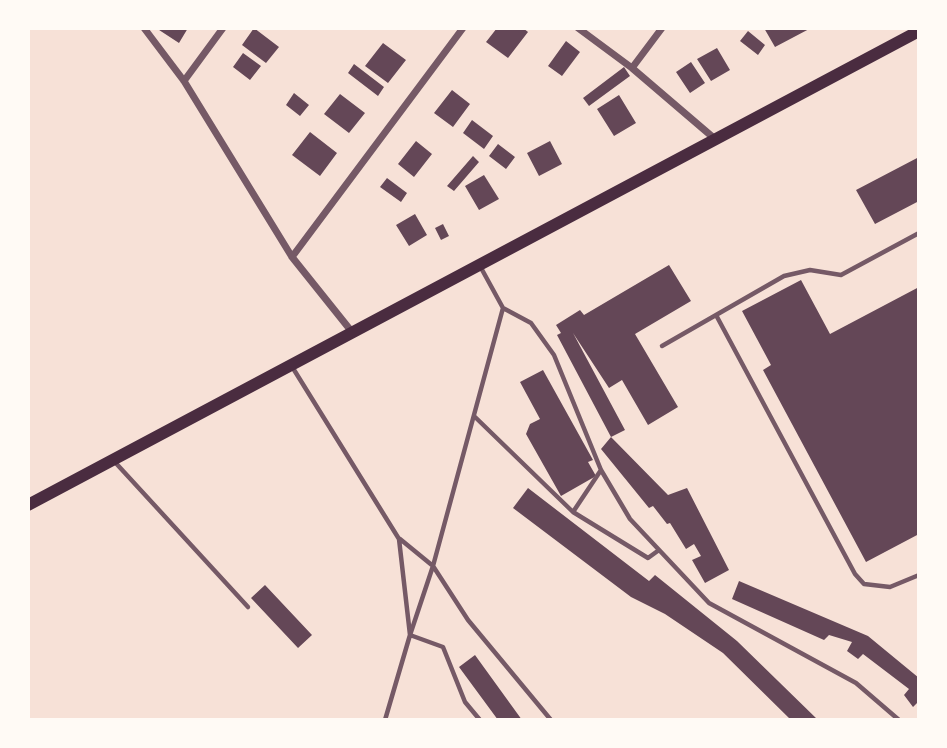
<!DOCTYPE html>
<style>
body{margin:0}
#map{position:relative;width:947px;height:748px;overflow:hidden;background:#f7e1d7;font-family:"Open Sans",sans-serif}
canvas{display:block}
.frame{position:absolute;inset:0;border:30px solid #fffaf5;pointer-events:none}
</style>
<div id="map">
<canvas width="947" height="748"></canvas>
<div class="frame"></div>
</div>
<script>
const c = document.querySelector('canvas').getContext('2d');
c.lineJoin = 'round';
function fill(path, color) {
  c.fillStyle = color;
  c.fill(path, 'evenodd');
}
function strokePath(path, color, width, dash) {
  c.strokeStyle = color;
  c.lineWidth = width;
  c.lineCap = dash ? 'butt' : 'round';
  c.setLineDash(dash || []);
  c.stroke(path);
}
fill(new Path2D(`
 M 156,28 L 188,28 L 179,43 Z
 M 254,28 L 279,47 L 266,63 L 242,45 Z
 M 497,28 L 523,28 L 528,32 L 508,58 L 486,42 Z
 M 764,28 L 811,28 L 775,47 Z
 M 748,31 L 765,45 L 758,55 L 740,41 Z
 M 566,41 L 580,52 L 562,76 L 548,66 Z
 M 383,43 L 406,60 L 388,83 L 365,66 Z
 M 717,48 L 730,70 L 711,81 L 697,59 Z
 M 243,53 L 261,66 L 250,80 L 233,67 Z
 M 691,62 L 705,83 L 690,93 L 676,72 Z
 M 354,64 L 384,87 L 378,96 L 348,73 Z
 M 624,67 L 630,76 L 589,106 L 583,98 Z
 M 452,90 L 470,104 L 453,127 L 434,113 Z
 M 294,93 L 309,105 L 300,116 L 286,105 Z
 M 340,94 L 365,113 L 349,133 L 324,114 Z
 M 619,95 L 636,123 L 614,136 L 597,109 Z
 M 472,120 L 493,136 L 484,149 L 463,133 Z
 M 310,132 L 337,153 L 320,176 L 292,155 Z
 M 416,141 L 432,154 L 414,177 L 398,164 Z
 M 550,141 L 562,164 L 539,176 L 527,153 Z
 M 498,144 L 515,157 L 506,169 L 489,156 Z
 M 473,156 L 479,162 L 454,191 L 447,186 Z
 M 919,157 L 919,201 L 875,224 L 856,190 Z
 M 484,175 L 499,199 L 479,210 L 465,186 Z
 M 387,178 L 407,193 L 401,202 L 380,187 Z
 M 415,214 L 427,235 L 409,246 L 396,225 Z
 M 443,224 L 449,236 L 441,240 L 435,228 Z
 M 669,265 L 691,301 L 635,334 L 678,407 L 648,425 L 622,380 L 609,388 L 573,333 L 625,430 L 611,437 L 557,335 L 561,333 L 556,325 L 580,310 L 584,315 Z
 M 801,280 L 830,334 L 919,287 L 919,534 L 866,562 L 763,370 L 771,365 L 742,311 Z
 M 543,370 L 593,460 L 588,462 L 596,476 L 561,496 L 526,434 L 530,424 L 540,419 L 520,382 Z
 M 611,437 L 668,495 L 687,488 L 729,570 L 705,583 L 692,560 L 701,556 L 694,544 L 686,549 L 670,523 L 667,524 L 653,506 L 649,508 L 601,449 Z
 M 528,488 L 649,581 L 655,575 L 737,641 L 818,720 L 791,720 L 723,653 L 665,614 L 631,597 L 513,508 Z
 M 739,581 L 868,636 L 919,678 L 919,701 L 913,707 L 904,695 L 909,689 L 863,654 L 858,659 L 847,651 L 852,642 L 829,635 L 824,640 L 732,599 Z
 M 265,585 L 312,635 L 298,648 L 251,598 Z
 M 475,655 L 522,720 L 498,720 L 459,667 Z`), '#644757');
strokePath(new Path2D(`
 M 480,266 L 503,308 L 531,323 L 554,355 L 601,470 L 630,519 L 709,603 L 856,683 L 899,720
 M 716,315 L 855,574 L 864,584 L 890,587 L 919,575
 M 662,346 L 784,276 L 810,270 L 841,275 L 919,233
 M 291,365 L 399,539 L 410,635 L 385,720
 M 474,416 L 573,512 L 648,558 L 659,550
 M 113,460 L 248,607
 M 573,512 L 601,470
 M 400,539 L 433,566 L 468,620 L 551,720
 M 480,720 L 465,702 L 443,647 L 410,635 L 433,566 L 503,308`), '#755966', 4.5);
strokePath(new Path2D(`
 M 144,28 L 184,81 L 292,257 L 352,332
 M 578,28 L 632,68 L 715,139
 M 632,68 L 662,28
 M 184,81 L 223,28
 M 292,257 L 463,28`), '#755966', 7);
strokePath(new Path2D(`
 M 28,505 L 919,31`), '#4a2c40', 12);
</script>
